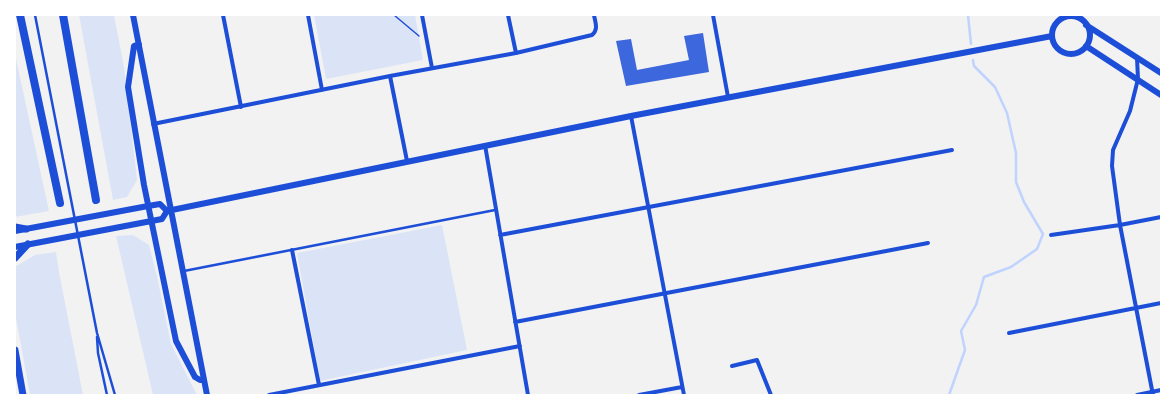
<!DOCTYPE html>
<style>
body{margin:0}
#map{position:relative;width:1176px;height:410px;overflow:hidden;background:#f2f2f2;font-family:Overpass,sans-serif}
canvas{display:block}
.frame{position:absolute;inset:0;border:16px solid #fff;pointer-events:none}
</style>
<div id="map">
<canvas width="1176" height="410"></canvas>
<div class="frame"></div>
</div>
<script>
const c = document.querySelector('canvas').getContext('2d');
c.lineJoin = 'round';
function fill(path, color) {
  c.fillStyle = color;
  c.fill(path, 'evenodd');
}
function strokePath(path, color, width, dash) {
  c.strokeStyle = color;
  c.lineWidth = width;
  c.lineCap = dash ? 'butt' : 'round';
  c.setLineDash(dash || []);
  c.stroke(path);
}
fill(new Path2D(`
 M 79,15 L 114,15 L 124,67 L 137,180 L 127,197 L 113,200 Z
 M 314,15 L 415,15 L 423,60 L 326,79 Z
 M 15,54 L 49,211 L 15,217 Z
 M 442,225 L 467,350 L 320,381 L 297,253 Z
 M 133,235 L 149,245 L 157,276 L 171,344 L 197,395 L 153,395 L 116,236 Z
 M 56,252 L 59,272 L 83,395 L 30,395 L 15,313 L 16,266 L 35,255 Z`), '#dbe4f7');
strokePath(new Path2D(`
 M 968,15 L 971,44
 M 949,395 L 965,350 L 961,331 L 976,305 L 984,277 L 1011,267 L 1037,249 L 1043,234 L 1024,202 L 1016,182 L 1016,153 L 1007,113 L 995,87 L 974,66 L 973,60`), '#bfd3fe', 2.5);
fill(new Path2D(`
 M 703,33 L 709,72 L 626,86 L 616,41 L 631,39 L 637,70 L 689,60 L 684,36 Z`), '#3d67dc');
strokePath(new Path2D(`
 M 394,15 L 419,36`), '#1d4ed8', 1.5);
strokePath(new Path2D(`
 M 35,15 L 97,333 L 115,395
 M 184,271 L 495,210
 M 97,337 L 98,353 L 107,395`), '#1d4ed8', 2.5);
strokePath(new Path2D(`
 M 223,15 L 241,107
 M 308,15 L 322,90
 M 422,15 L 432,68
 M 508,15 L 516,53
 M 713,15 L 728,97
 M 1137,58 L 1138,79 L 1130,111 L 1113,150 L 1112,166 L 1120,225 L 1153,395
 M 390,76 L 407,161
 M 631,116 L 684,395
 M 153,124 L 390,76 L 516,53 L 592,35 C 599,29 595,22 594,15
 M 485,145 L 528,395
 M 500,235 L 952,150
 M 1051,235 L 1120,225 L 1161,217
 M 292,250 L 319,385
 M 515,322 L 928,243
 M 1009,333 L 1161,303
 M 732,366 L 757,360 L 771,395
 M 269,395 L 520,346
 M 639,395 L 682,387
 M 1137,395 L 1161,390`), '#1d4ed8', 4);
strokePath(new Path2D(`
 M 133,15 L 207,395
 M1052 35a19 19 0 1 1 38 0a19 19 0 1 1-38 0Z
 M 1086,25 L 1161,73
 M 139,44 L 134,46 L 128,87 L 144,185 L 176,341 L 195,377 L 200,380 L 203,380
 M 1086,46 L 1161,95
 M 167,211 L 631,116 L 1052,36
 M 15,231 L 148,206 L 160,204 L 167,211
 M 15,247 L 162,219 L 167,211`), '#1d4ed8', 6);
strokePath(new Path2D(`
 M 15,227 L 26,229
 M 15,258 L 28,244
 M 15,350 L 23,395`), '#1d4ed8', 7);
strokePath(new Path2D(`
 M 20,15 L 60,203
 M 63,15 L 96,200`), '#1d4ed8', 8);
</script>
